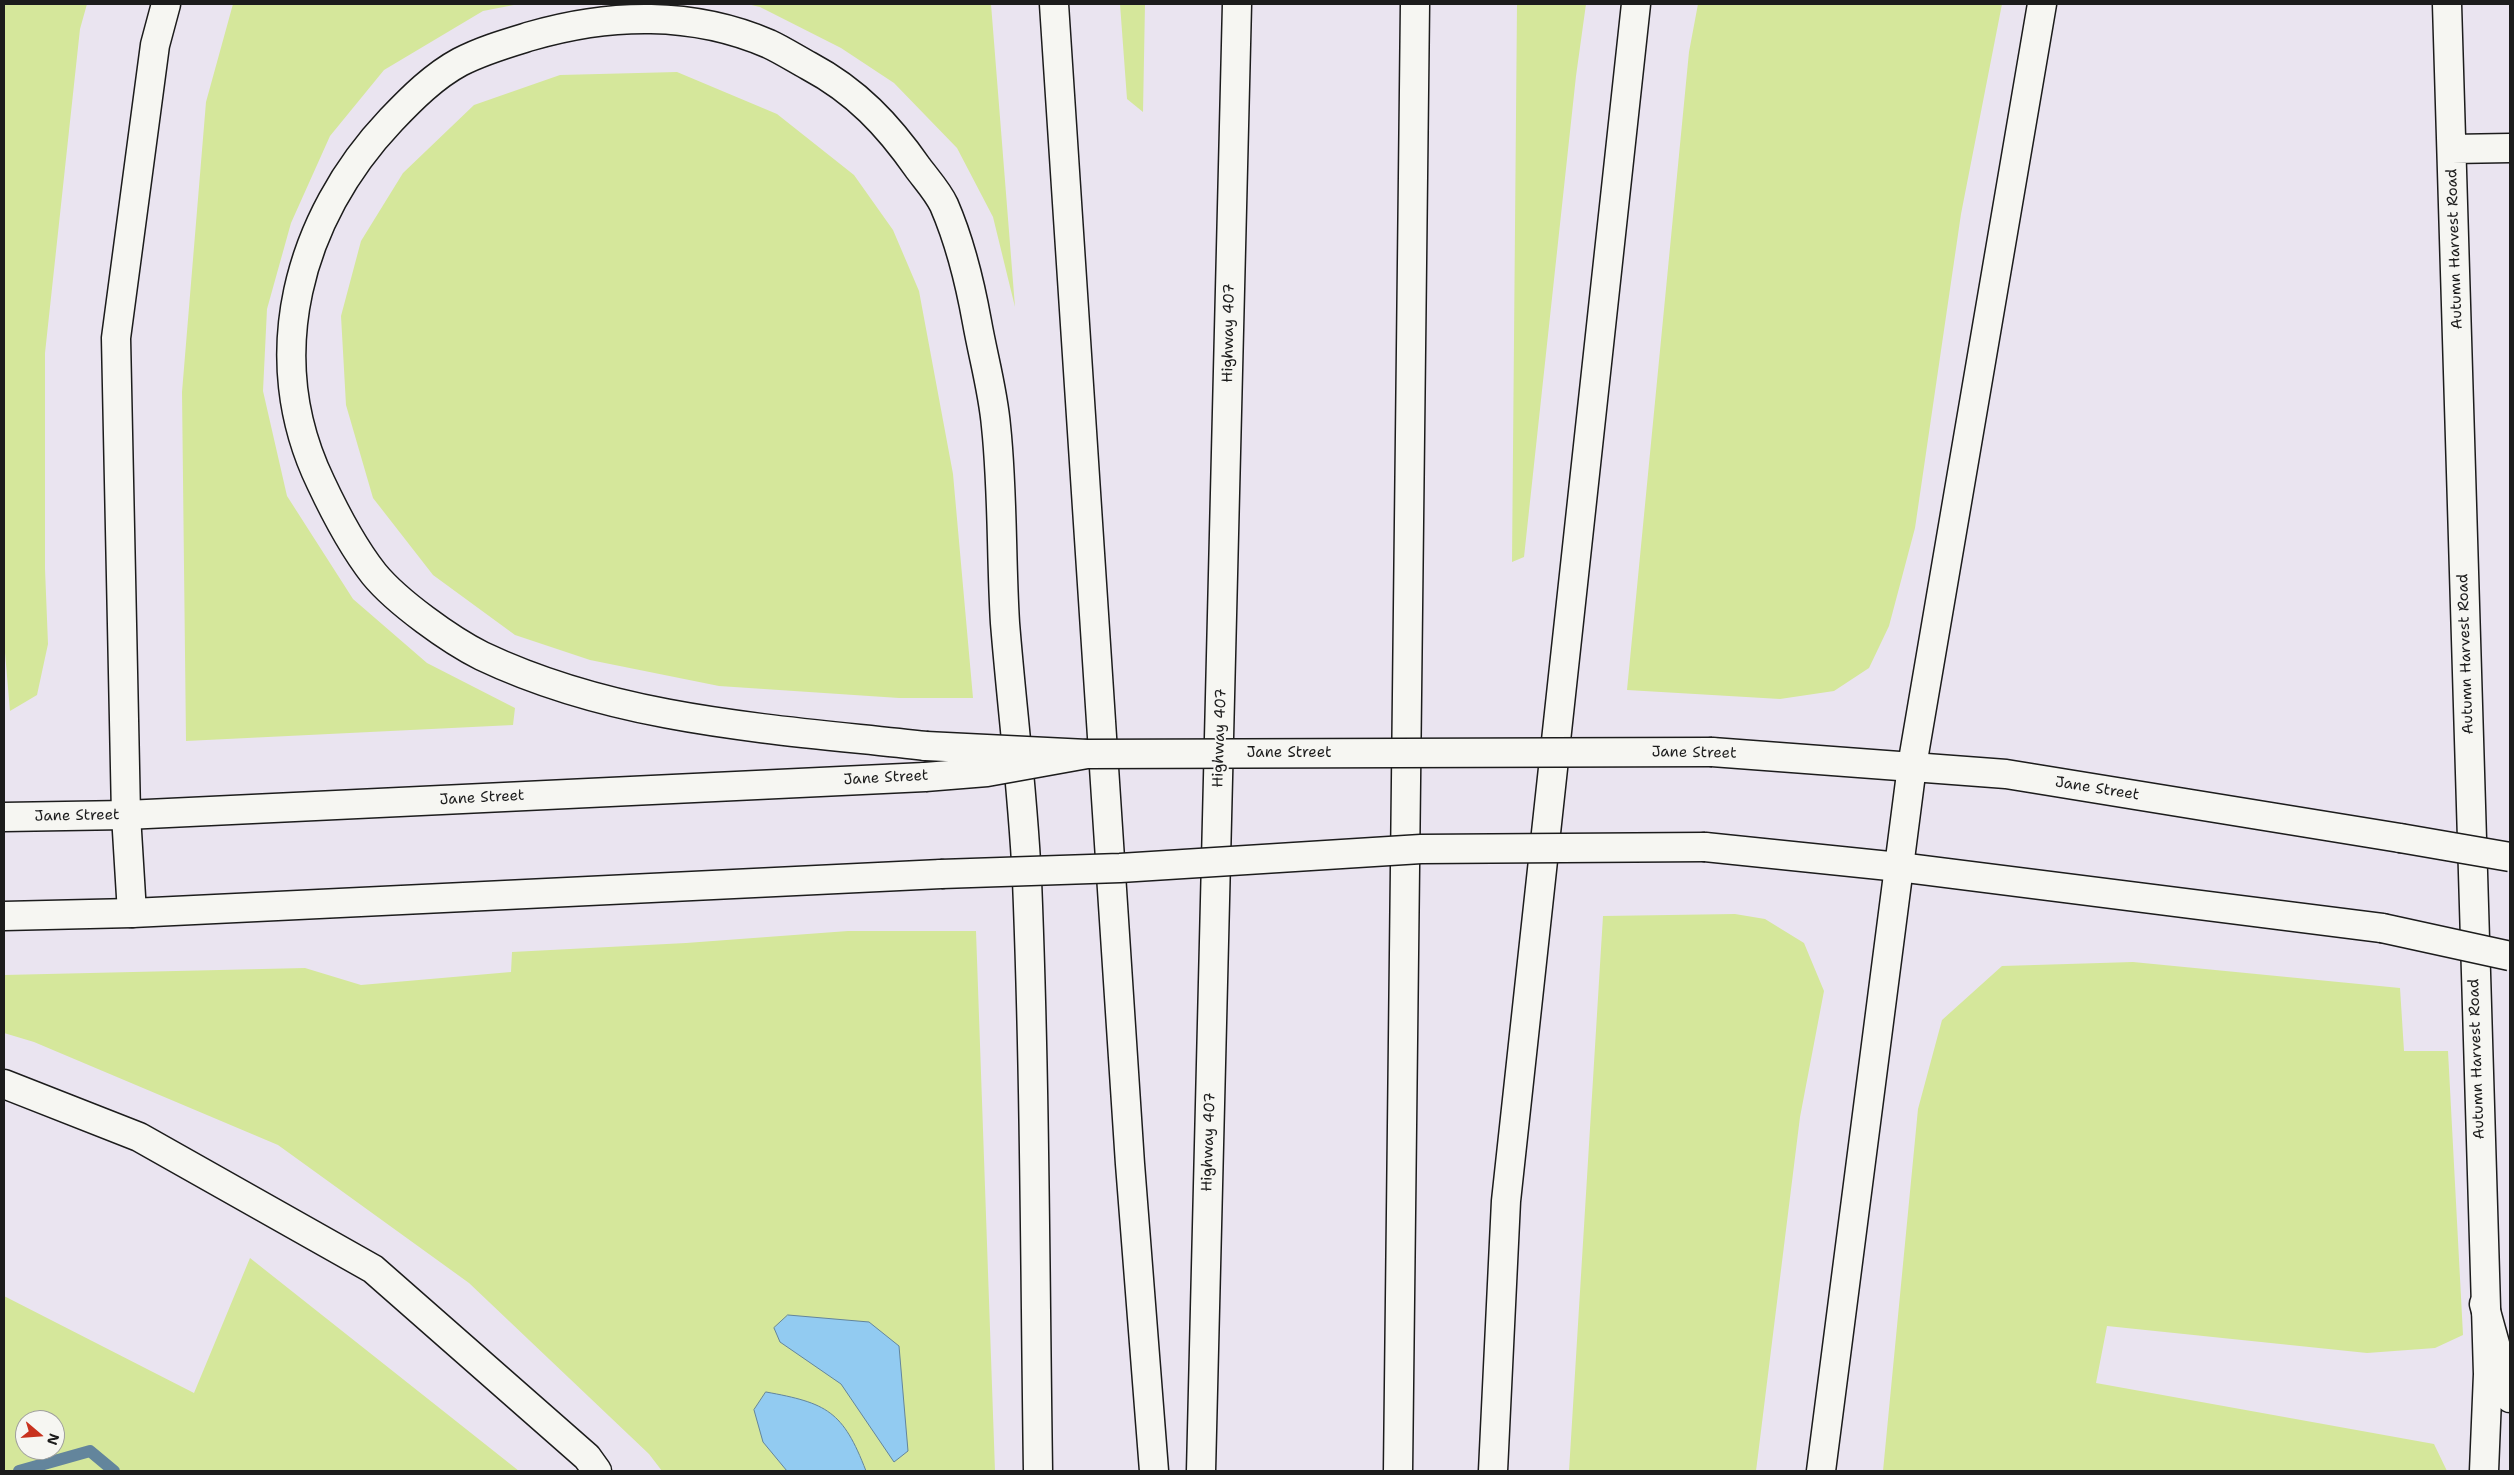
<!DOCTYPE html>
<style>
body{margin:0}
#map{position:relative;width:2514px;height:1475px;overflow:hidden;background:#eae4f0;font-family:"Shantell Sans",sans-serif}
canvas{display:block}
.frame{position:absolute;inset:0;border:5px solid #1c1c1c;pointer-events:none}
.north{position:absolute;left:15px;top:1410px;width:50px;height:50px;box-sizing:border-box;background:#f6f6f2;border:1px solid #9f9f9c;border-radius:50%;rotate:108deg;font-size:14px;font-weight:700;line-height:20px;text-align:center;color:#1c1c1c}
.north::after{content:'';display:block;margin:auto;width:18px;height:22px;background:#c8321e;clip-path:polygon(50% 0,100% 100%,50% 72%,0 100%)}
</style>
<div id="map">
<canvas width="2514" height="1475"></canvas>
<div class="frame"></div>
<div class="north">N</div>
</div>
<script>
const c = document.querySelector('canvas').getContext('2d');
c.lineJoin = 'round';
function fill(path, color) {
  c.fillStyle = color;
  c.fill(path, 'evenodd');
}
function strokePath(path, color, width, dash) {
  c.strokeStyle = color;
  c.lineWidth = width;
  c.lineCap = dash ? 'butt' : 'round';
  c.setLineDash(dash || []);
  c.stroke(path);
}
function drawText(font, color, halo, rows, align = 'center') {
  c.font = font + ' "Shantell Sans",sans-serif';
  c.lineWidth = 4;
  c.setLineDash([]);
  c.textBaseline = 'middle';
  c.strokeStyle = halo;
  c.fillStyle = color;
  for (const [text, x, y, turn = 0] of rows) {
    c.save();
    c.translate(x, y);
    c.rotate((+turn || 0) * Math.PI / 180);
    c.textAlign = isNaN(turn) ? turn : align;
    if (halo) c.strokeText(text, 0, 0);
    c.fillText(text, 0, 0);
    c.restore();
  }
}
fill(new Path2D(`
 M 4,4 L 87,4 L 80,29 L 45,353 L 45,569 L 48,644 L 37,695 L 10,711 L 4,641 Z
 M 233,4 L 519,4 L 483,11 L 384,70 L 330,136 L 291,223 L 267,309 L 263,391 L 287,496 L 353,599 L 427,663 L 515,708 L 513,725 L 186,741 L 182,392 L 206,102 Z
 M 747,4 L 991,4 L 1015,307 L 993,217 L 957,148 L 894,83 L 841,48 L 760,7 Z
 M 1120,4 L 1145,4 L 1143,112 L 1127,99 Z
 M 1517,4 L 1586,4 L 1576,76 L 1524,557 L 1512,562 Z
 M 1698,4 L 2002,4 L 1961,214 L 1915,528 L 1889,626 L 1869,668 L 1834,691 L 1780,699 L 1627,690 L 1689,52 Z
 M 677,72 L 777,114 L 854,175 L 893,230 L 919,291 L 953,474 L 973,698 L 899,698 L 719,686 L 590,660 L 515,635 L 433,575 L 373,498 L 346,405 L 341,316 L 361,241 L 403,173 L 474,105 L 560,75 Z
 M 1735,914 L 1765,919 L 1804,943 L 1824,991 L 1800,1117 L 1756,1471 L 1569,1471 L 1603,916 Z
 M 848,931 L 976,931 L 995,1471 L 662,1471 L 649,1454 L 469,1283 L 278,1145 L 34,1042 L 4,1033 L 4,975 L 305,968 L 361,985 L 511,972 L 512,952 L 686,943 Z
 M 2133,962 L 2400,988 L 2404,1051 L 2448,1051 L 2463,1335 L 2435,1348 L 2367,1353 L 2107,1326 L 2096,1383 L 2434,1444 L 2447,1471 L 1883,1471 L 1918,1109 L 1942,1020 L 2002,966 Z
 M 250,1258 L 519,1471 L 4,1471 L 4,1296 L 194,1393 ZM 25,1420 L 55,1420 L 55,1450 L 25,1450 Z`), '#d5e79b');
const water = new Path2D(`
 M 788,1315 L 869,1322 L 899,1346 L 908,1451 L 894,1462 L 841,1384 L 780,1342 L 774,1328 Z
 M 766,1392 C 827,1403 843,1411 866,1471 L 787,1471 L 763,1442 L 754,1410 Z`);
fill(water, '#92cbf1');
strokePath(water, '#63859c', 1);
strokePath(new Path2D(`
 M 19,1471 L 90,1451 L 114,1471`), '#63859c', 12);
const minor = new Path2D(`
 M 2447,4 L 2488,1374 L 2484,1471
 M 2452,149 L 2510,148`);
const tertiary = new Path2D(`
 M 2484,1304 L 2510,1398`);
const secondary = new Path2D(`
 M 1712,752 L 2006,774 L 2400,838
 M 4,817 L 126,815 L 925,777
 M 1705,847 L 1899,867 L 2382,928
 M 4,916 L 132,913 L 941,874`);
const motorway = new Path2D(`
 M 1054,4 L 1130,1164 L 1154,1471
 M 926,746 C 776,729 621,722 482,656 C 450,640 397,602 374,574 C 352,546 336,515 321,483 C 260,357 298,218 391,120 C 412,98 434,76 460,62 C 483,50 508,43 531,36 C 610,13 693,11 769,44 C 782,50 796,59 809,66 C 856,91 888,125 918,168 C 927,180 938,192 944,205 C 960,242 970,283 977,322 C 983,356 993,391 996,426 C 1003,491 1001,558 1005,623 C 1012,709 1023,794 1027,880 C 1035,1077 1035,1274 1038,1471
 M 132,913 L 126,815 L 116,338 L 155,45 L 166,4
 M 4,1084 L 139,1137 L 373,1269 L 587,1457 L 597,1471
 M 1201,1471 L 1237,4
 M 1398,1471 L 1415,4
 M 1493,1471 L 1506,1201 L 1636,4
 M 1821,1471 L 1912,766 L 2042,4`);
strokePath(minor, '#1c1c1c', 31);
strokePath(tertiary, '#1c1c1c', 31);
strokePath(secondary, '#1c1c1c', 31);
strokePath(motorway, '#1c1c1c', 31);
strokePath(minor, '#f6f6f2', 28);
strokePath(tertiary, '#f6f6f2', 28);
strokePath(secondary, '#f6f6f2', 28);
strokePath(motorway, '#f6f6f2', 28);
const secondaryBridge = new Path2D(`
 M 925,777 L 987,772 L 1087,754 L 1712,752
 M 2400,838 L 2510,857
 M 941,874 L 1120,868 L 1421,849 L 1705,847
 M 2382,928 L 2510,956`);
const motorwayBridge = new Path2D(`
 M 926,746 L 1087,754`);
strokePath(secondaryBridge, '#1c1c1c', 31, []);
strokePath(motorwayBridge, '#1c1c1c', 31, []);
strokePath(secondaryBridge, '#f6f6f2', 28);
strokePath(motorwayBridge, '#f6f6f2', 28);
drawText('15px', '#1c1c1c', '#f6f6f2', [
 ["Autumn Harvest Road",2455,249,-92],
 ["Highway 407",1229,333,-89],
 ["Autumn Harvest Road",2466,654,-92],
 ["Highway 407",1220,738,-88],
 ["Jane Street",1289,753],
 ["Jane Street",1694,753,1],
 ["Jane Street",886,778,-3],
 ["Jane Street",2097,789,9],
 ["Jane Street",482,798,-3],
 ["Jane Street",77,816,-1],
 ["Autumn Harvest Road",2477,1059,-92],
 ["Highway 407",1209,1142,-88]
]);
</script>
